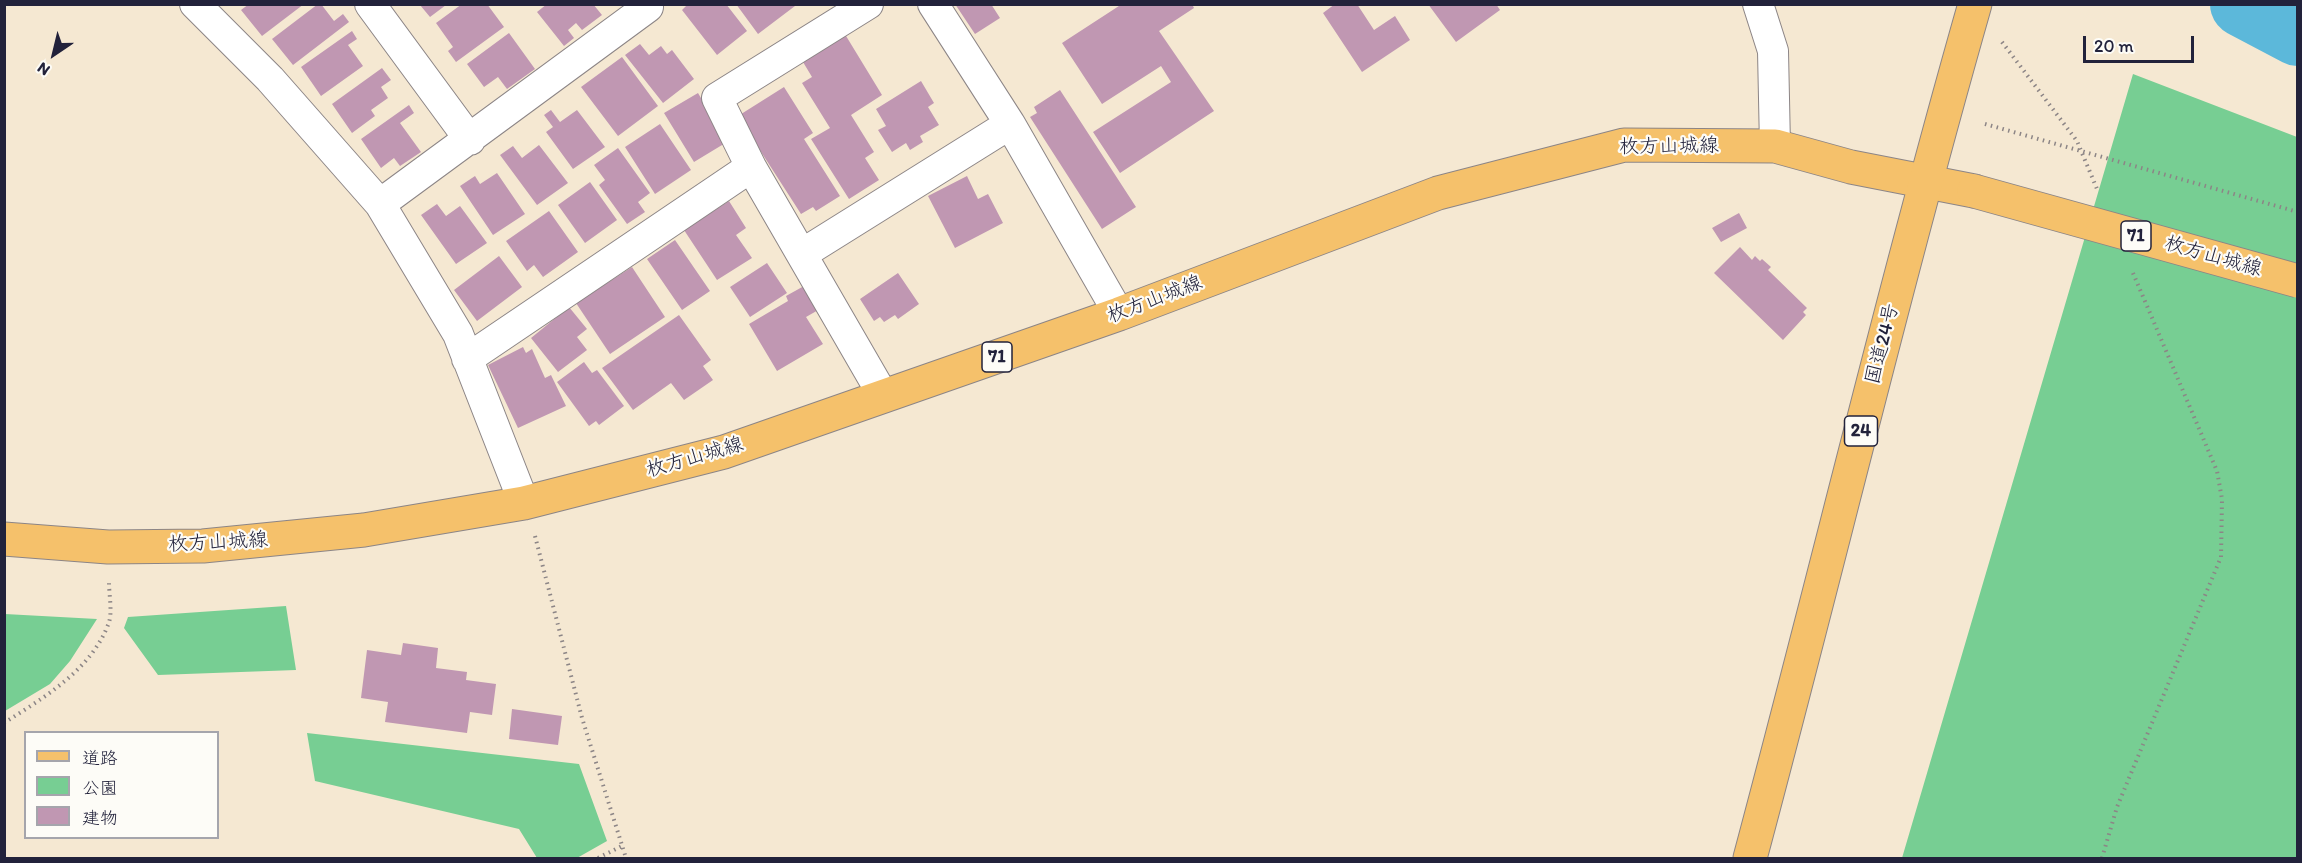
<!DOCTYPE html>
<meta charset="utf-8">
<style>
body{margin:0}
#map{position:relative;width:2302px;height:863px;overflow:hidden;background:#f5e8d2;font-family:Itim,"Klee One",sans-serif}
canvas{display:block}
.frame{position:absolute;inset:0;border:6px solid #22223b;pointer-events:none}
.legend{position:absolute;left:24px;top:731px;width:195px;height:108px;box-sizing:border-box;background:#fdfcf7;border:2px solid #a5a5ac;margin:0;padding:8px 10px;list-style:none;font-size:18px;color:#22223b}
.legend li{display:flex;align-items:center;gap:12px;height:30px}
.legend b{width:30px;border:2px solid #a5a5ac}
.north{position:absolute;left:24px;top:24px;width:60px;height:60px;-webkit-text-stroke:4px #fdfcf7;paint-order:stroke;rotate:215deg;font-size:16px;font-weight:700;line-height:24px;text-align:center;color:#22223b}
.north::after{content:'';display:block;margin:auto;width:21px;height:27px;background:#22223b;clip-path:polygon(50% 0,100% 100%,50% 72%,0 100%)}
.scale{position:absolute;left:2083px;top:36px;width:111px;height:27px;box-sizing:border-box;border:3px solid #22223b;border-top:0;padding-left:8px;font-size:18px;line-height:21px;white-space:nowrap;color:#22223b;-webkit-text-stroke:4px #fdfcf7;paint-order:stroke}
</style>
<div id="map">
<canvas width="2302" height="863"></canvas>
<div class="frame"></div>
<ul class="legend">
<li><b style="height:8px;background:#f5c16b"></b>道路</li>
<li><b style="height:16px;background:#77ce93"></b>公園</li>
<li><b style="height:16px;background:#c097b2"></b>建物</li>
</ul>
<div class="north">N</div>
<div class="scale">20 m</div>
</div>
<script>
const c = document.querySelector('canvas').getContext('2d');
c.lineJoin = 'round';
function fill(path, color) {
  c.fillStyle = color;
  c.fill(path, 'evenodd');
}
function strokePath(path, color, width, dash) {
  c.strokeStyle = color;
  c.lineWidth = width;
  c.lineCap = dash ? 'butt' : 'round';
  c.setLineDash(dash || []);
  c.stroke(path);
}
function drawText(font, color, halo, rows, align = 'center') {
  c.font = font + ' Itim,"Klee One",sans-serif';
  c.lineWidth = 4.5;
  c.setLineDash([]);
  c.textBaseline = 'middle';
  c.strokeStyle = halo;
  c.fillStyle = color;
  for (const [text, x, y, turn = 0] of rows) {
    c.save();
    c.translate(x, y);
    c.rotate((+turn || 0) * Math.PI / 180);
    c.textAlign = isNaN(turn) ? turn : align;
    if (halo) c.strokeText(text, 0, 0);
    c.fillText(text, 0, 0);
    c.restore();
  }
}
fill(new Path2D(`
 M 2133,74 L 2297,137 L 2297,858 L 1902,858 Z
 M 286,606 L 296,670 L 158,675 L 124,628 L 128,617 Z
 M 5,614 L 97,619 L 70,661 L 50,684 L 5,711 Z
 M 307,733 L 579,764 L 607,841 L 577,858 L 537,858 L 519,829 L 315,781 Z`), '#77ce93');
strokePath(new Path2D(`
 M 2243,4 L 2298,33`), '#5cb8da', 66);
fill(new Path2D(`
 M 249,4 L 304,4 L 262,36 L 241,10 Z
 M 318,4 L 321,4 L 334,21 L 343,14 L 349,22 L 293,65 L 272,39 Z
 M 462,4 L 487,4 L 504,27 L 456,62 L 448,51 L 453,47 L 436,23 Z
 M 547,4 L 593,4 L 602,15 L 582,30 L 576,23 L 568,30 L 574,38 L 564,46 L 537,12 Z
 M 688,4 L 726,4 L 747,31 L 717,55 L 682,10 Z
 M 736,4 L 794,4 L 795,6 L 758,34 Z
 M 955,4 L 991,4 L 1000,18 L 975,34 Z
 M 1122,4 L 1192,4 L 1194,8 L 1159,31 L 1214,111 L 1120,173 L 1093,132 L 1171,82 L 1161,66 L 1102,104 L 1062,43 Z
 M 1335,4 L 1357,4 L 1374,30 L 1395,16 L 1410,40 L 1362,72 L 1323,13 Z
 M 1428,4 L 1496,4 L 1500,10 L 1456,42 Z
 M 420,5 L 446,5 L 430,17 Z
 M 352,31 L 357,39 L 348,45 L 363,66 L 321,96 L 301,67 Z
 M 843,31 L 882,95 L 851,115 L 874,152 L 865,158 L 879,180 L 849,199 L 811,139 L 830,128 L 802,83 L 812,77 L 800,57 Z
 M 509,33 L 535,69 L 507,89 L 498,77 L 484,87 L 467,64 Z
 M 640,44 L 649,55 L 661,46 L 667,54 L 672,50 L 694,79 L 663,103 L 625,55 Z
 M 622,57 L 658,106 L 618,136 L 581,87 Z
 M 382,68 L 391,80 L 381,87 L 388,98 L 371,110 L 375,116 L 352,133 L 332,104 Z
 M 921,81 L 934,103 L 928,107 L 939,125 L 920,136 L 923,142 L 910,150 L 906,143 L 892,152 L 878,130 L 886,126 L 876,109 Z
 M 784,87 L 813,133 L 804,139 L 840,196 L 816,211 L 813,207 L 801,214 L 738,116 Z
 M 1060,90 L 1136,207 L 1102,229 L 1030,117 L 1037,113 L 1034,107 Z
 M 698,93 L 727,142 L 694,162 L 664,113 Z
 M 409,105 L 414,113 L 400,123 L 421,152 L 400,166 L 394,158 L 381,168 L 361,139 Z
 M 551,110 L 560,122 L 577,110 L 605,147 L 573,169 L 546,132 L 553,127 L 544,115 Z
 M 660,124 L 691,170 L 655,194 L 625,147 Z
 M 539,145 L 568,183 L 537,205 L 500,155 L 513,146 L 522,158 Z
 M 618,148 L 650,193 L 638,202 L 645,212 L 627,224 L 599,185 L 605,180 L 594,165 Z
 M 497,173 L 525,214 L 493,235 L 460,186 L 475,176 L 480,184 Z
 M 967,176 L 978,199 L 988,194 L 1003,223 L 955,248 L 928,196 Z
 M 590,182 L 617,220 L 585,243 L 558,205 Z
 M 729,201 L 746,228 L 736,235 L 752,258 L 717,280 L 684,230 Z
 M 437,204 L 446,216 L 460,206 L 487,243 L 456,264 L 421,215 Z
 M 549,211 L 578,252 L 543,277 L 534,265 L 527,271 L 506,241 Z
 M 1739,213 L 1747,228 L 1721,242 L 1712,228 Z
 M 675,240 L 710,291 L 682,310 L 647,259 Z
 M 1740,247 L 1752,260 L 1755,256 L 1760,261 L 1762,259 L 1771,267 L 1768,270 L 1807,308 L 1803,312 L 1806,315 L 1783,340 L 1714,273 Z
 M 499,256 L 522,287 L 477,321 L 454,290 Z
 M 767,263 L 787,293 L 750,317 L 730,287 Z
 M 632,267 L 665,317 L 610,354 L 576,303 Z
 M 898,273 L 919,304 L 898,319 L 895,315 L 884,322 L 880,317 L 874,321 L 860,299 Z
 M 813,281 L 827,305 L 806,317 L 823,344 L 777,371 L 749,324 L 788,301 L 786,296 Z
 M 569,307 L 587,329 L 577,337 L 587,350 L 558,372 L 531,338 Z
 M 679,315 L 711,360 L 703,366 L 713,380 L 684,400 L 671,383 L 633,410 L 602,368 Z
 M 523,347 L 526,353 L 532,349 L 545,378 L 551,375 L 566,406 L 518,428 L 488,365 Z
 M 584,362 L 592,373 L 597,370 L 624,406 L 599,425 L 596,421 L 589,426 L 557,382 Z
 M 403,643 L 438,648 L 436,668 L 467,672 L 466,680 L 496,684 L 492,715 L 470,712 L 467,733 L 385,722 L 388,702 L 361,698 L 367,650 L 401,655 Z
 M 512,709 L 562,716 L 558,745 L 509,739 Z`), '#c097b2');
const street = new Path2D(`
 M 195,4 L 270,79 L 380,204 L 458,334 L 524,503
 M 370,4 L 470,140
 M 1758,4 L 1773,51 L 1775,146
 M 1010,124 L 1119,314
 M 751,167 L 884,397
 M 380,204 L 648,7 L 646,4
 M 802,254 L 1010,124 L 933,4
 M 467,359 L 751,167 L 717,98 L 868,4`);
const primary = new Path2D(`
 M 4,539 L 108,547 L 203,546 L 364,530 L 524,503 L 724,452 L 1119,314 L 1438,193 L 1624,145 L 1775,146 L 1851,167 L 1974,191`);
const highway = new Path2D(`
 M 1750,858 C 1826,574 1894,288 1975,4`);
strokePath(street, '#8c8586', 32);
strokePath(primary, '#8c8586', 35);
strokePath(highway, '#8c8586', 35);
strokePath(new Path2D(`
 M 2002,42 L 2077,141 L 2097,189
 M 535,536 L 582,718 L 626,858
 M 4,723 C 43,698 90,671 108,625 C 113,614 109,595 109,583
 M 598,858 L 622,846
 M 2102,858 L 2117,807 L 2221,557 L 2222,499 L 2217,471 L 2133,273`), '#8c8586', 4, [1.5, 4.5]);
strokePath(street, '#fff', 30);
strokePath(primary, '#f5c16b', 33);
strokePath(highway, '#f5c16b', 33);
const primaryBridge = new Path2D(`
 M 1974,191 L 2298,281`);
strokePath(primaryBridge, '#8c8586', 35, []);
strokePath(new Path2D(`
 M 1985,124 L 2298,212`), '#8c8586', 4, [1.5, 4.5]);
strokePath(primaryBridge, '#f5c16b', 33);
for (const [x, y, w] of [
 [2136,236,30],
 [997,357,30],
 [1861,431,33]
]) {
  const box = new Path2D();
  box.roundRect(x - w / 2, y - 15, w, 30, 4.5);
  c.fillStyle = '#fdfcf7';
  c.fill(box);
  strokePath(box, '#22223b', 1.5);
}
drawText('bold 18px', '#22223b', null, [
 ["71",2136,236],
 ["71",997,357],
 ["24",1861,431]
]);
drawText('20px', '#22223b', '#fdfcf7', [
 ["枚方山城線",1669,147,-1],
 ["枚方山城線",2213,257,16],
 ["枚方山城線",1155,300,-21],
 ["国道24号",1883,344,-76],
 ["枚方山城線",695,458,-16],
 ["枚方山城線",218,543,-3]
]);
</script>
